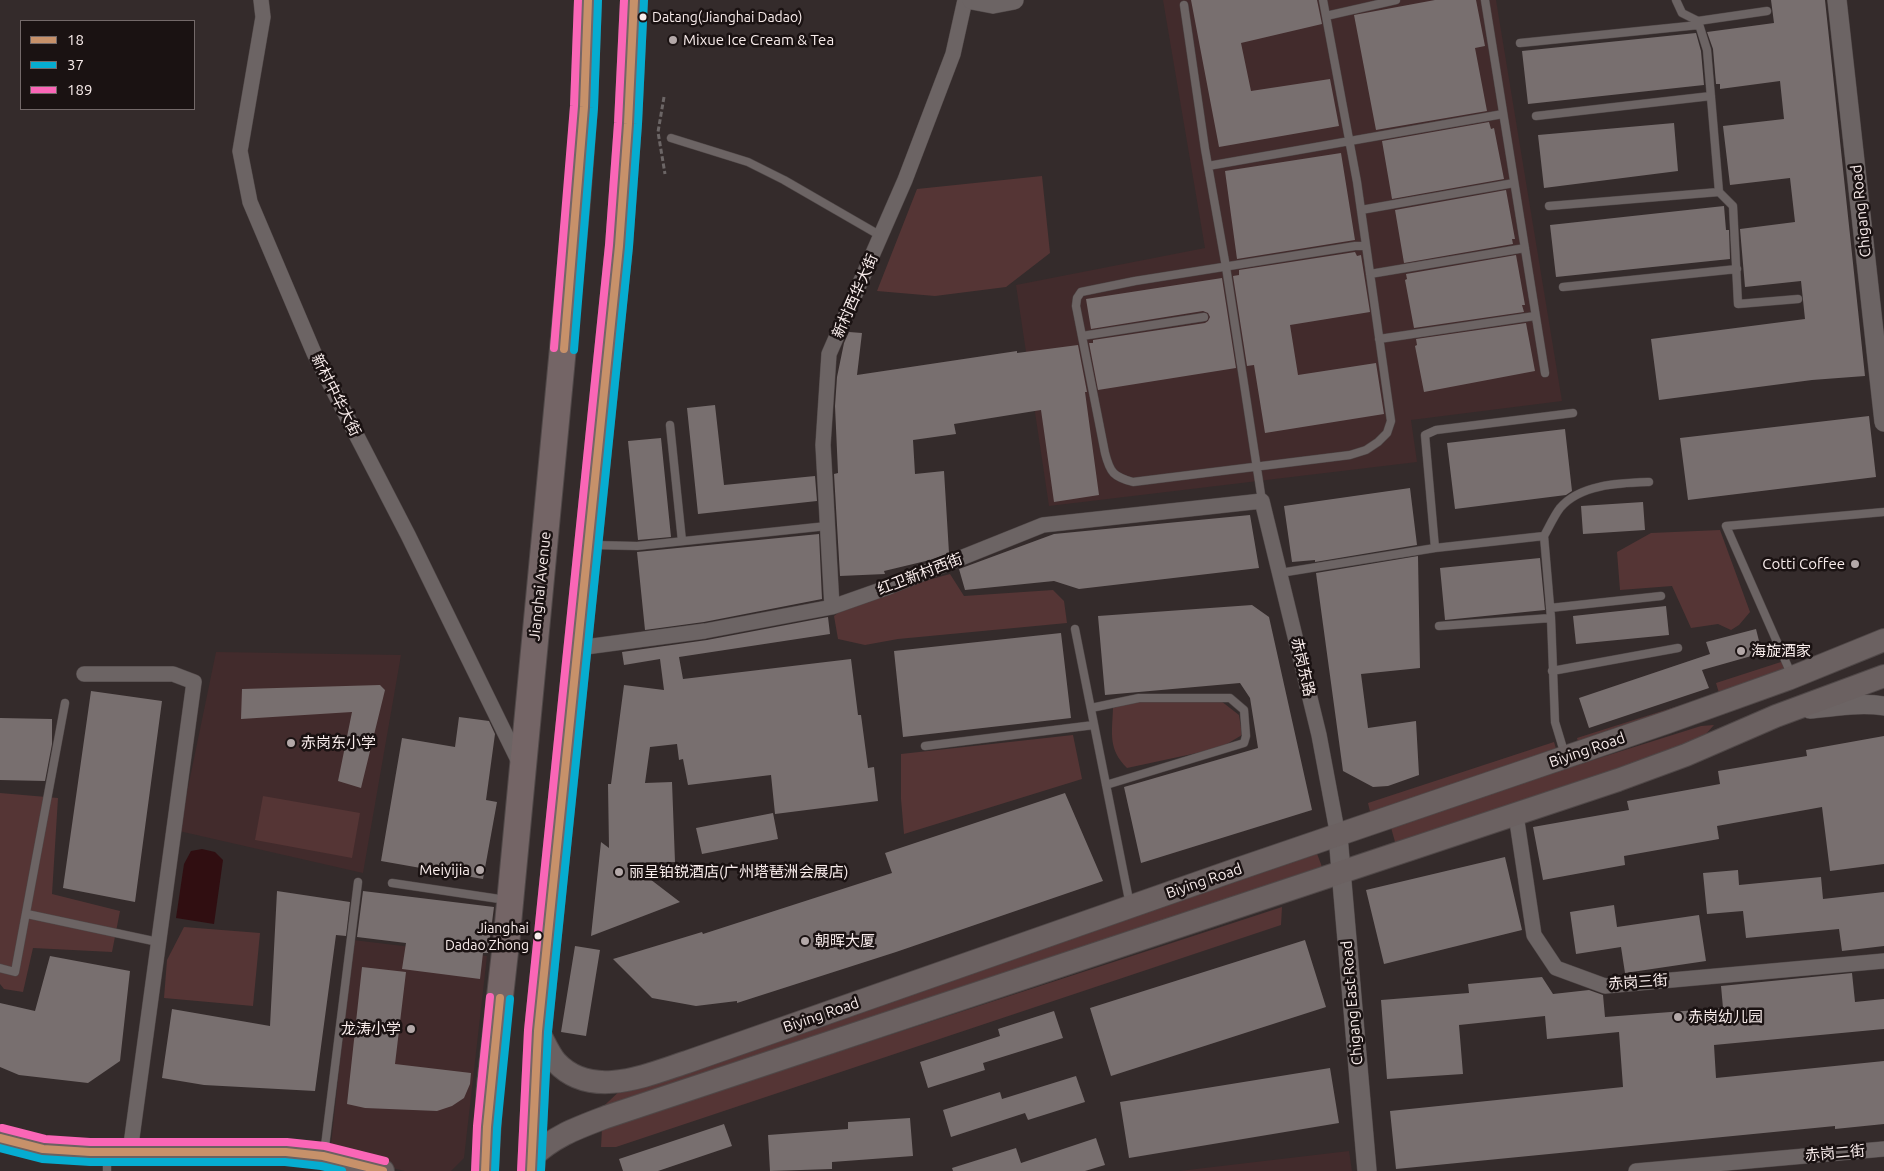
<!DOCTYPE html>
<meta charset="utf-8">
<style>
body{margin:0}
#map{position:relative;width:1884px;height:1171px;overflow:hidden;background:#342b2b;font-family:Ubuntu,sans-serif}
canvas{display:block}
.legend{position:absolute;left:20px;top:20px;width:175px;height:90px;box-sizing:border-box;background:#1a1212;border:1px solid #736969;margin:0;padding:6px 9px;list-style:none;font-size:15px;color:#f8eceb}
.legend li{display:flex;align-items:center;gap:10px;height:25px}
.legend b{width:25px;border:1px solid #736969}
</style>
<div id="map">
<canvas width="1884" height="1171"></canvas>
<ul class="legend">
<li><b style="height:6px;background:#c7916a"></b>18</li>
<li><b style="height:6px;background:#06acd0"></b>37</li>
<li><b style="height:6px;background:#fa66b7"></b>189</li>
</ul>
</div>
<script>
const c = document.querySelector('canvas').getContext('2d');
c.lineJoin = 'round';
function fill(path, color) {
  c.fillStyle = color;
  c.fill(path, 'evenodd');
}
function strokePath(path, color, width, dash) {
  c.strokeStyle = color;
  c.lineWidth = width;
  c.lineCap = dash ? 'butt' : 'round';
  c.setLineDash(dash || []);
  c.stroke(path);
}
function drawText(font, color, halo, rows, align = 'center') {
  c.font = font + ' Ubuntu,"Noto Sans SC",sans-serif';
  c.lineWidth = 5;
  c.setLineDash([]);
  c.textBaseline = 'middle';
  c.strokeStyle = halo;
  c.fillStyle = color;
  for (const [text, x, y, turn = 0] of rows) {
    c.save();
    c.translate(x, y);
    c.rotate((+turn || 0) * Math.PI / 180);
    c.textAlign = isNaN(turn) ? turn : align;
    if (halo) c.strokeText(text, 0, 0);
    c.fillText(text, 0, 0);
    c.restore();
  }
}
fill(new Path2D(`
 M 1163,0 L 1496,0 L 1562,401 L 1411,420 L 1417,462 L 1049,506 L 1016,285 L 1205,248 Z
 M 216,652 L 401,655 L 363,873 L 179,831 Z
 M 353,940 L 487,956 L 464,1158 L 451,1171 L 405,1171 L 330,1154 Z
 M 1349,1151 L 1352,1171 L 1179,1171 Z`), '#422b2c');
fill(new Path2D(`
 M 1042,176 L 1050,253 L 1006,287 L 935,296 L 877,291 L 917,189 Z
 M 1720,530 L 1750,612 L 1739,625 L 1731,630 L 1718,624 L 1691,628 L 1672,586 L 1620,590 L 1617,552 L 1651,533 Z
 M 950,574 L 964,596 L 1053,590 L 1064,601 L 1067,623 L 898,639 L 865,645 L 838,639 L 834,616 L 853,601 Z
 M 1784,661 L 1789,678 L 1579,745 L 1577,738 L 1719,693 L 1716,683 Z
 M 1137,701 L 1221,701 L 1239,715 L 1242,735 L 1220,748 L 1127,768 C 1108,749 1112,734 1113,708 Z
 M 1714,725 L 1698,743 L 1397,849 L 1390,824 L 1701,726 Z
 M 1073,735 L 1082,779 L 904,834 L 901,799 L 901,754 Z
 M 1554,742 L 1558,755 L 1372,820 L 1368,803 Z
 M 0,793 L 58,798 L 52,894 L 120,911 L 112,952 L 33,948 L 23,992 L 4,989 L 0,984 Z
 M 263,796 L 360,813 L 352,858 L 255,840 Z
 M 1316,851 L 1324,872 L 592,1117 L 625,1086 Z
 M 1282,907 L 1281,925 L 616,1147 L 601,1147 L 602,1129 Z
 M 184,927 L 260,933 L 253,1006 L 164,998 L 167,960 Z`), '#553535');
fill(new Path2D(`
 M 202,849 L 215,852 L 223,860 L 214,924 L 176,918 L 184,864 L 191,851 Z`), '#300e11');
fill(new Path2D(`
 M 1191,0 L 1317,0 L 1322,24 L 1241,43 L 1251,91 L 1330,79 L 1339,126 L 1219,147 Z
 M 1435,0 L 1476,0 L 1485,46 L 1475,48 L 1487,111 L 1376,130 L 1354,15 Z
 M 1771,0 L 1825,0 L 1865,376 L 1812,380 L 1659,400 L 1651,339 L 1805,319 L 1801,281 L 1745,287 L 1740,229 L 1795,222 L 1790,178 L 1730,185 L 1723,126 L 1784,119 L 1780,81 L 1720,89 L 1720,84 L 1716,84 L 1713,49 L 1707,32 L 1774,23 Z
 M 1696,33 L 1701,51 L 1704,85 L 1528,104 L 1522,51 Z
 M 1489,122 L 1491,129 L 1494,128 L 1504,179 L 1392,199 L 1382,141 Z
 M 1674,123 L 1678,171 L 1544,188 L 1538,135 Z
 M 1341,153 L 1355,240 L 1237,259 L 1225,171 Z
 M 1506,190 L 1515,239 L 1512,239 L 1513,244 L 1404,263 L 1395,210 Z
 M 1724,206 L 1726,230 L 1729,230 L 1730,259 L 1556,277 L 1550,225 Z
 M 1355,252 L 1357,256 L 1361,255 L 1370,312 L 1290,325 L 1298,375 L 1376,363 L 1384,414 L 1265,433 L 1254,365 L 1247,366 L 1233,276 L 1239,275 L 1239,270 Z
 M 1516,255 L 1525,305 L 1522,305 L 1524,312 L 1414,328 L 1405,280 L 1407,279 L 1406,274 Z
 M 1222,278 L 1236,368 L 1098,390 L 1089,343 L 1093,343 L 1093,340 L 1205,323 L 1208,321 L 1210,317 L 1208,313 L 1203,311 L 1091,329 L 1086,299 Z
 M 1526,323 L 1535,371 L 1424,392 L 1415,346 L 1417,345 L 1416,339 Z
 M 849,332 L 862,333 L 857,375 L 1017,351 L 1017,353 L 1078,345 L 1087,392 L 1085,392 L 1099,495 L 1054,502 L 1041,410 L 954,424 L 956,434 L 913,440 L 915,474 L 944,471 L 949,553 L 930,560 L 884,571 L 885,574 L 840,576 L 834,474 L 838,473 L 835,406 L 837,377 L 844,343 Z
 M 715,405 L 724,485 L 815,476 L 817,501 L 698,514 L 687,408 Z
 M 1869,416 L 1876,477 L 1688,500 L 1680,438 Z
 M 1565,429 L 1572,491 L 1566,495 L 1455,509 L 1447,443 Z
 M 661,438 L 671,537 L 638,540 L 628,441 Z
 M 1410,488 L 1417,545 L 1315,562 L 1315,560 L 1292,562 L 1284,506 Z
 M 1643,502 L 1645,530 L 1583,534 L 1581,506 Z
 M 1250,515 L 1259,568 L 1079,589 L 1054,581 L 965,590 L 959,569 L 1054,534 Z
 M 819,534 L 822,599 L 704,622 L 645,630 L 637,552 Z
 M 1418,556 L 1420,668 L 1361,674 L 1368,728 L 1416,721 L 1419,775 L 1388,786 L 1373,787 L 1343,771 L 1316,573 Z
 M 1540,558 L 1545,610 L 1445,620 L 1440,568 Z
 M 1252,605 L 1269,617 L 1312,810 L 1141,863 L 1124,787 L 1258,748 L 1250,698 L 1240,683 L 1105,695 L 1098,616 Z
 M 1666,606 L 1669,635 L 1576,644 L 1573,616 Z
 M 828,617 L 830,634 L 679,657 L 683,679 L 851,659 L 858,715 L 861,715 L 868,768 L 874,767 L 878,801 L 775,814 L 771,775 L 688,785 L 683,759 L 679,760 L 677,744 L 650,747 L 645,783 L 672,782 L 675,862 L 629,863 L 680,902 L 591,936 L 601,842 L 609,848 L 608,784 L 611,784 L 624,685 L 664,690 L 660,659 L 624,665 L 622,652 L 707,640 Z
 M 1756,629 L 1762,653 L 1702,670 L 1709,688 L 1589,728 L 1579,698 L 1710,654 L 1706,642 Z
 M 1061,633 L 1071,718 L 903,737 L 894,651 Z
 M 380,685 L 385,690 L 361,788 L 338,781 L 352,712 L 241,719 L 242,689 Z
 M 91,691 L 162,701 L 135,902 L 63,888 Z
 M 459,717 L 489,721 L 495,734 L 486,800 L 497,802 L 483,879 L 381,861 L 402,738 L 455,747 Z
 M 0,718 L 52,719 L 52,744 L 45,781 L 0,780 Z
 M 1884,736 L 1884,864 L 1830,871 L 1822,807 L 1717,826 L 1719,839 L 1624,856 L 1625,865 L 1543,880 L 1533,827 L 1629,810 L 1627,801 L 1720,784 L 1718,771 L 1807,756 L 1806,750 Z
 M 1065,793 L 1103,881 L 896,952 L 737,1003 L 737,1001 L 696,1006 L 652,998 L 613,959 L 702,932 L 703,934 L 892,873 L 885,853 Z
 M 773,813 L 778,839 L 702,854 L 696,828 Z
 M 1505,857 L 1522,930 L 1384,964 L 1366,890 Z
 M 1738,870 L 1739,885 L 1821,877 L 1823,899 L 1884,892 L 1884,946 L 1842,951 L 1839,929 L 1746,938 L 1743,911 L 1707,914 L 1703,873 Z
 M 277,891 L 350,902 L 346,936 L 336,935 L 315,1091 L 204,1085 L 162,1078 L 172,1009 L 270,1026 Z
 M 363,891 L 494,907 L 488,953 L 483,953 L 480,979 L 402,969 L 406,943 L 357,937 Z
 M 1614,905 L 1617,927 L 1699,915 L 1706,961 L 1625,973 L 1621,947 L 1576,954 L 1570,912 Z
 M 1305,940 L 1326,1007 L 1111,1076 L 1090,1008 Z
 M 575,946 L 600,950 L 586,1036 L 561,1032 Z
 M 50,956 L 130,971 L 120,1061 L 88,1083 L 19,1075 L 0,1067 L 0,1003 L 35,1011 Z
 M 362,967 L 406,972 L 395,1064 L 471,1073 L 470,1084 L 464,1098 L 452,1106 L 437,1111 L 365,1108 L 347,1104 Z
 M 1852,973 L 1855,1002 L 1884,999 L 1884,1029 L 1714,1045 L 1716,1078 L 1884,1061 L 1884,1124 L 1835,1129 L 1835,1126 L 1396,1169 L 1390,1111 L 1623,1087 L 1619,1032 L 1547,1039 L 1545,1016 L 1459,1025 L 1463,1074 L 1387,1079 L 1381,1000 L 1469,993 L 1468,984 L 1542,977 L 1553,994 L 1589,990 L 1603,995 L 1605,1017 L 1723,1008 L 1721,986 Z
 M 1054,1011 L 1063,1038 L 983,1063 L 985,1070 L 928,1088 L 920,1062 L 1000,1036 L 998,1029 Z
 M 1330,1068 L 1339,1123 L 1129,1158 L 1120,1102 Z
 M 1076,1076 L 1085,1102 L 1028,1120 L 1025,1113 L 951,1137 L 943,1110 L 1000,1092 L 1002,1099 Z
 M 910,1118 L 913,1156 L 832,1162 L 832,1169 L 770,1171 L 768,1135 L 848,1129 L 848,1122 Z
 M 724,1124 L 732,1146 L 658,1171 L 623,1171 L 619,1159 Z
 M 1096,1138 L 1105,1165 L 1085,1171 L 953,1171 L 952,1168 L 1016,1148 L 1021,1163 Z`), '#786f6f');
const service = new Path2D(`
 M 1323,0 L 1357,182 L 1391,421 L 1387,433 L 1378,442 L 1366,450 L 1350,455 L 1133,482 C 1114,477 1110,473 1105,453 L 1076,306 L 1077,298 L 1081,292 L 1135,281 L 1355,246 L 1366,246
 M 1485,0 L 1545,373
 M 1676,0 L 1682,13 L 1698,21 L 1707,50 L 1719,192 L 1733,206 L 1738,304 L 1798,299
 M 1184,5 L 1205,149 L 1226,267 L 1262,501
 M 1326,16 L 1396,0
 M 1698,21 L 1767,11
 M 1520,43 L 1699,25
 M 1536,116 L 1711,96
 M 671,138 L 748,162 L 784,180 L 881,236
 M 1208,166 L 1503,114
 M 1549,206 L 1719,192
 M 1361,210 L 1514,183
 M 1370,274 L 1525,248
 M 1563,287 L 1737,269
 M 1082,336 L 1204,317
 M 1379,339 L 1535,316
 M 670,425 L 682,541
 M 1544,536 C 1549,527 1554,516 1560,508 C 1580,484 1620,483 1649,482
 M 593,545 L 637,546 L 827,526
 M 1435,548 L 1425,435 L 1436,430 L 1573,413
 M 1280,573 L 1435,548 L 1544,536 L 1551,618 L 1555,722 L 1565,755
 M 1550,608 L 1661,596
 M 1439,626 L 1551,618
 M 1075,629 L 1130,905
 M 1552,671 L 1678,648
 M 1792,676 L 1726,526 L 1884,512
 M 1091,708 L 1139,698 L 1230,698 L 1244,710 L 1246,736 L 1244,743 L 1106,785
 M 925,746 L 1094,725
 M 392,883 L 506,900
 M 27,914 L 158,942
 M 0,968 L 15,972 L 65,703
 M 107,1154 L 107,1171
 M 324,1154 L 358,882`);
const minor = new Path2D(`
 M 261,0 L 263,17 L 240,151 L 250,202 L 314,353 L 408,535 L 520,764
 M 832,607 L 823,445 L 829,354 L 905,180 L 953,54 L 965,0
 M 578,648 L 705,631 L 832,607 L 886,588 L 1043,525 L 1262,501 L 1319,735 L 1338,836
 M 84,674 L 173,674 L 194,682 L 130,1152
 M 1516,815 L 1534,935 L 1556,968 L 1605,986 L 1884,961
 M 1636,1171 L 1884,1149`);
const tertiary = new Path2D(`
 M 972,0 L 993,4 L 1014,0
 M 1837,0 L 1884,422
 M 1810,709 C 1834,707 1860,702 1884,706
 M 1338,836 L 1367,1171`);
const secondary = new Path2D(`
 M 538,1031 C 544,1041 549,1054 556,1062 C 591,1100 647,1075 687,1062 L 1232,871 L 1668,722 L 1788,679 L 1884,640
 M 0,1138 L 43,1149 L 90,1152 L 286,1152 L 323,1156 L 383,1171
 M 531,1158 C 554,1136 577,1128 606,1117 L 1618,780 L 1686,755 L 1776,716 L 1884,676`);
const trunk = new Path2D(`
 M 485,1171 L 490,1085 L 507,934 L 577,201 L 584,107 L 588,0
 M 531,1171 L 538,1031 L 619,246 L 628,124 L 634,0`);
strokePath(service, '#504848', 9);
strokePath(minor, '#504848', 16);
strokePath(tertiary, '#504848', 20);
strokePath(secondary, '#504848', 24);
strokePath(trunk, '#504848', 28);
strokePath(new Path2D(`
 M 664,97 L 658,132 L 665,174`), '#6c6666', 3, [5, 2.5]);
strokePath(service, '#6c6464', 8);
strokePath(minor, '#6c6464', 15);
strokePath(tertiary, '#6c6464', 19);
strokePath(secondary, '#6b6161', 22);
strokePath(trunk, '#746566', 26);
strokePath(new Path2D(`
 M 564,349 L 584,107 L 588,0
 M 0,1138 L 43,1149 L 90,1152 L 286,1152 L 323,1156 L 383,1171
 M 485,1171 L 487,1127 L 500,998
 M 531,1171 L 538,1031 L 619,246 L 628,124 L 634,0`), '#c7916a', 8);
strokePath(new Path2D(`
 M 574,350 L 594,108 L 598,0
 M 0,1148 L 42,1159 L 90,1162 L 285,1162 L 321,1166 L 342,1171
 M 495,1171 L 497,1128 L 510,999
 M 541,1171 L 548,1032 L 629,247 L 638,124 L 644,0`), '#06acd0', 8);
strokePath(new Path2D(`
 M 554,348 L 574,106 L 578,0
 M 2,1128 L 45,1139 L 90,1142 L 287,1142 L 325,1146 L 385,1161
 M 475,1171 L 477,1126 L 490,997
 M 521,1171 L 528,1030 L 609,245 L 618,123 L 624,0`), '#fa66b7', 8);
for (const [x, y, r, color] of [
 [643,17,4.5,"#f8eceb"],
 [673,40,5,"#b3a8a8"],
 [1855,564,5,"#b3a8a8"],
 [1741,651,5,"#b3a8a8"],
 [291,743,5,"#b3a8a8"],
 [480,870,5,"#b3a8a8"],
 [619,872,5,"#b3a8a8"],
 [538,936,4.5,"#f8eceb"],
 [805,941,5,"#b3a8a8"],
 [1678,1017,5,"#b3a8a8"],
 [411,1029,5,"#b3a8a8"]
]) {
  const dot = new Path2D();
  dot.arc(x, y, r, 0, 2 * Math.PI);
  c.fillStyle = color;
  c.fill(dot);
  strokePath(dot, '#1a1212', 2);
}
drawText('14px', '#f8eceb', '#1a1212', [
 ["Datang(Jianghai Dadao)",652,17],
 ["Jianghai",529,928,"right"],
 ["Dadao Zhong",529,945,"right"]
], 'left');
drawText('15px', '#f8eceb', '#1a1212', [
 ["Mixue Ice Cream & Tea",683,40],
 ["Cotti Coffee",1845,564,"right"],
 ["海旋酒家",1751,651],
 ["赤岗东小学",301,743],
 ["Meiyijia",470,870,"right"],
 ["丽呈铂锐酒店(广州塔琶洲会展店)",629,872],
 ["朝晖大厦",815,941],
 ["赤岗幼儿园",1688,1017],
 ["龙涛小学",401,1029,"right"]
], 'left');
drawText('15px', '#f8eceb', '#1a1212', [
 ["Chigang Road",1861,211,-96],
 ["新村西华大街",855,296,-66],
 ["新村中华大街",336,395,63],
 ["红卫新村西街",920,574,-21],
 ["Jianghai Avenue",540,586,-84],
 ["赤岗东路",1303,667,77],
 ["Biying Road",1587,750,-19],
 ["Biying Road",1204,881,-19],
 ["赤岗三街",1638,982,-4],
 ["Chigang East Road",1352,1003,-95],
 ["Biying Road",821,1015,-19],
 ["赤岗二街",1835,1153,-5]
]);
</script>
